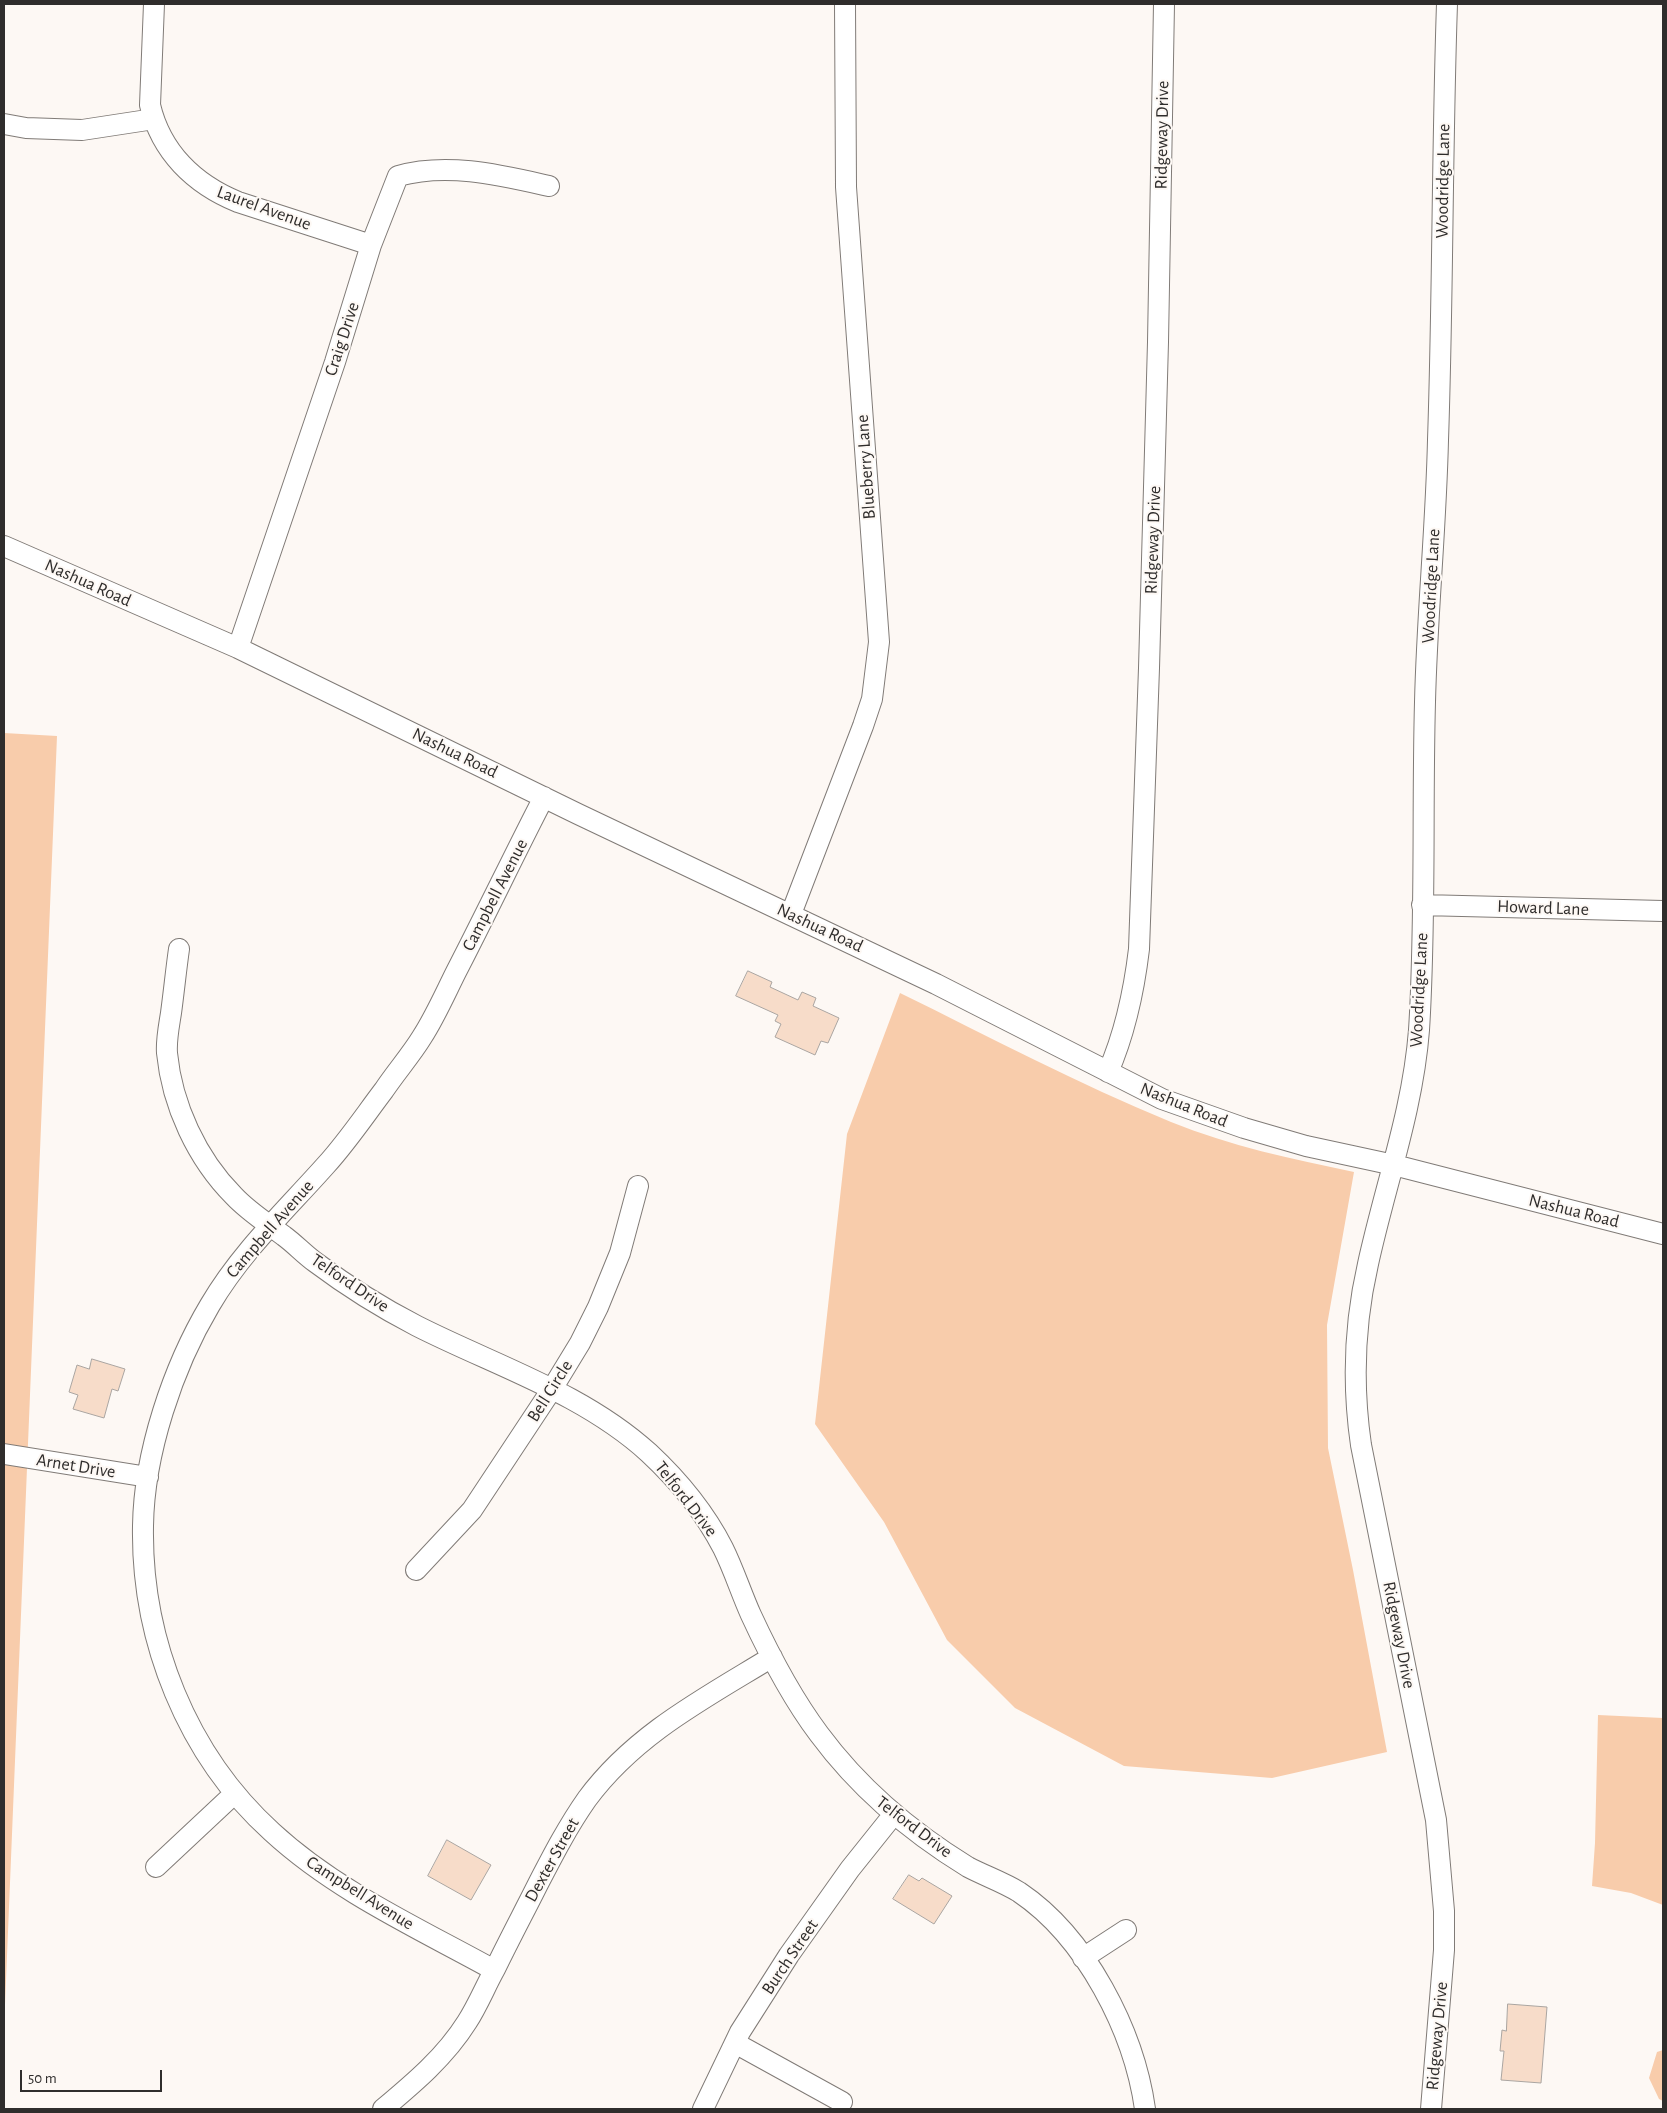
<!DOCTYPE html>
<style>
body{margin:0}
#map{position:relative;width:1667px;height:2113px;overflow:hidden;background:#fdf8f4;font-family:"Alegreya Sans",sans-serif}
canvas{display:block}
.frame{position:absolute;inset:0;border:5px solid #2f2d2c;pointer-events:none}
.scale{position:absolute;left:20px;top:2070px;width:142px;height:22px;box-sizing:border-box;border:2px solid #2f2d2c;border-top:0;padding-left:6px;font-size:15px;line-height:18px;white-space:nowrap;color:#2f2d2c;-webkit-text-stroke:4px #fdf8f4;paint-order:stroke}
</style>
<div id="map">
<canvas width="1667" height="2113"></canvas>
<div class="frame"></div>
<div class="scale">50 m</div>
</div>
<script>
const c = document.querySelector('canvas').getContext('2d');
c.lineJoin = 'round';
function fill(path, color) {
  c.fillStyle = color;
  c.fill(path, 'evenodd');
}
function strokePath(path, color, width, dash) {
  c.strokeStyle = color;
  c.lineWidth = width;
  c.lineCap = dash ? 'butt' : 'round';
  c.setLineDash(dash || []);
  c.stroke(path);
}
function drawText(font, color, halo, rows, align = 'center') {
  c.font = font + ' "Alegreya Sans",sans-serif';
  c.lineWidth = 4;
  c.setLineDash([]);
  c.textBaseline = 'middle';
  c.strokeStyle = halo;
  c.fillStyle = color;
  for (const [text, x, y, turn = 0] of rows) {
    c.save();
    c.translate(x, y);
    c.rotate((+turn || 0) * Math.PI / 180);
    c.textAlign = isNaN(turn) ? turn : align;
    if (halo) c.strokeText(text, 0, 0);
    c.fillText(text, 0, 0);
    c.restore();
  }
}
fill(new Path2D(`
 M 4,733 L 57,736 L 4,2029 Z
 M 900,993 C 990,1037 1078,1084 1171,1122 C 1230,1146 1292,1159 1354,1172 L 1327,1325 L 1328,1448 L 1353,1570 L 1387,1752 L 1272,1778 L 1124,1766 L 1015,1708 L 947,1640 L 884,1522 L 815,1424 L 847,1134 Z
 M 1598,1715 L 1663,1718 L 1663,1905 L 1631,1893 L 1592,1886 L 1595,1843 Z
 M 1663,2050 L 1663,2101 L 1659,2099 L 1649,2078 L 1657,2052 Z`), '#f8ccab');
const building = new Path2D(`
 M 748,971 L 772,982 L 770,987 L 798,1000 L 802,992 L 816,998 L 813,1006 L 839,1018 L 828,1043 L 821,1041 L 815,1055 L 775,1037 L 781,1024 L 775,1021 L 778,1015 L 736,996 Z
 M 92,1359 L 125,1369 L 118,1391 L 112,1389 L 104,1418 L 73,1409 L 78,1395 L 69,1392 L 77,1365 L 89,1369 Z
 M 447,1840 L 491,1865 L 471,1900 L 428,1876 Z
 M 909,1875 L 919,1881 L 922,1878 L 952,1896 L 934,1924 L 893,1899 Z
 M 1508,2004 L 1547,2007 L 1541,2083 L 1501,2080 L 1504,2051 L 1500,2051 L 1502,2030 L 1506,2031 Z`);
fill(building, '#f7dcc9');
strokePath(building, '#aaa5a1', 1);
const minor = new Path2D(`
 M 154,4 L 150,105 C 161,152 194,184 238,202 L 371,245
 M 4,124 L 26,128 L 82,130 L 154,119
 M 4,546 L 238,648 L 578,814 L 936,984 L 1162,1099 L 1244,1128 L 1306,1146 L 1394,1165 L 1663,1234
 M 238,648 L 335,362 L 371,245 L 398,176 C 447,162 500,175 549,186
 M 1422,905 L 1663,911
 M 791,914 L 863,726 L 872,699 L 879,642 L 846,187 L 845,4
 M 179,949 C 176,970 174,991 171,1013 C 169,1026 166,1040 167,1053 C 172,1105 197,1159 234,1196 C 249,1212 267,1223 284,1236 C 295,1244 304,1254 315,1262 C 347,1286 382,1308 417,1326 C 496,1366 583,1393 649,1453 C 678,1480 705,1513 723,1548 C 734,1570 741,1593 751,1615 C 770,1656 792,1698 819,1734 C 859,1788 911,1832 968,1867 C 985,1876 1003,1882 1019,1892 C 1086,1937 1134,2031 1145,2109
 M 1108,1072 C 1125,1033 1134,991 1139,949 L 1149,668 L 1158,342 L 1164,4
 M 4,1454 L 148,1477
 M 416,1570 L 472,1510 L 552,1389 L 580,1343 L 598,1307 L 620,1253 L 638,1186
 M 156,1867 L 234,1794
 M 1083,1958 L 1126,1930
 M 494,1970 C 418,1928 336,1891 272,1832 C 187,1755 141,1640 143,1526 C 144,1453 173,1367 210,1305 C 241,1252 286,1210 326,1165 C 347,1142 365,1115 384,1090 C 396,1072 411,1055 422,1037 C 435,1017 445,994 456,972 C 486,914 514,855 544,797
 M 735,2043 L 842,2102
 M 383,2109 C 414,2083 445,2057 467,2022 C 478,2005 485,1987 495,1969 C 509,1940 524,1912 538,1884 C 553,1855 568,1826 587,1799 C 635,1734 705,1698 772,1657
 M 703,2109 L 740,2032 L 789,1955 L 850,1869 L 894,1814
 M 1431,2109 L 1444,1950 L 1444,1911 L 1436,1820 L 1361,1445 C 1352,1383 1354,1325 1368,1264 C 1385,1186 1413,1110 1419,1030 C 1426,921 1422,811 1425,702 C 1427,615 1436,528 1438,440 C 1443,295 1442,149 1447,4`);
strokePath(minor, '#807b77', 22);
strokePath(minor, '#fff', 20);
drawText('18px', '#2f2d2c', '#fdf8f4', [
 ["Ridgeway Drive",1162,135,-89],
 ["Woodridge Lane",1443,181,-89],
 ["Laurel Avenue",264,208,20],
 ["Craig Drive",342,339,-72],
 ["Blueberry Lane",866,467,-94],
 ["Ridgeway Drive",1153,540,-88],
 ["Nashua Road",88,583,24],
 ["Woodridge Lane",1431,586,-87],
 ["Nashua Road",455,753,26],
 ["Campbell Avenue",495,895,-63],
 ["Howard Lane",1543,908,2],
 ["Nashua Road",820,928,25],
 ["Woodridge Lane",1419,990,-87],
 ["Nashua Road",1184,1105,22],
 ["Nashua Road",1574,1211,14],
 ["Campbell Avenue",270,1229,-49],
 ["Telford Drive",350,1283,34],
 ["Bell Circle",550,1391,-58],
 ["Arnet Drive",76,1466,9],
 ["Telford Drive",686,1499,52],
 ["Ridgeway Drive",1399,1635,79],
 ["Telford Drive",914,1827,37],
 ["Dexter Street",552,1860,-61],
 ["Campbell Avenue",360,1893,32],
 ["Burch Street",790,1957,-56],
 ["Ridgeway Drive",1437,2036,-85]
]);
</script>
